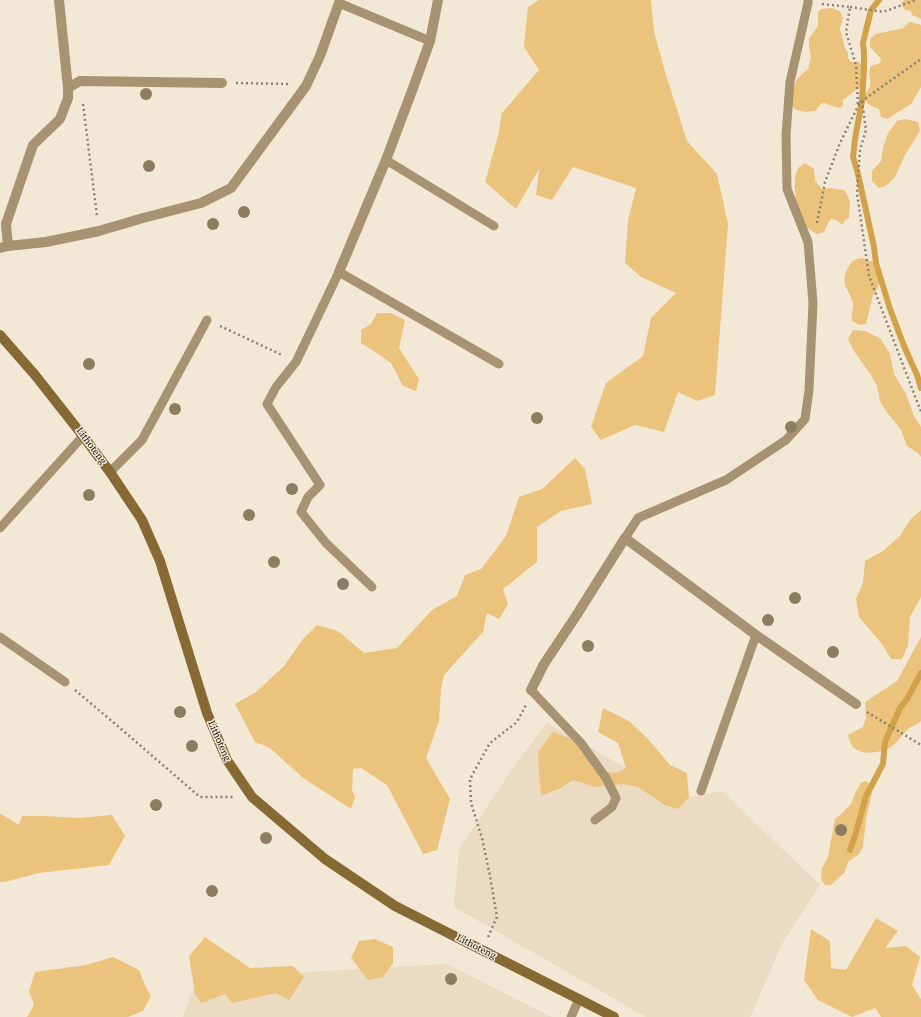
<!DOCTYPE html>
<style>
body{margin:0}
canvas{display:block;background:#f3e8d5}
</style>
<canvas width="921" height="1017"></canvas>
<script>
const c = document.querySelector('canvas').getContext('2d');
c.lineJoin = 'round';
function fill(path, color) {
  c.fillStyle = color;
  c.fill(path, 'evenodd');
}
function strokePath(path, color, width, dash) {
  c.strokeStyle = color;
  c.lineWidth = width;
  c.lineCap = dash ? 'butt' : 'round';
  c.setLineDash(dash || []);
  c.stroke(path);
}
function drawText(font, color, halo, rows, align = 'center') {
  c.font = font + ' "Source Serif 4",serif';
  c.lineWidth = 3;
  c.setLineDash([]);
  c.textBaseline = 'middle';
  c.strokeStyle = halo;
  c.fillStyle = color;
  for (const [text, x, y, turn = 0] of rows) {
    c.save();
    c.translate(x, y);
    c.rotate((+turn || 0) * Math.PI / 180);
    c.textAlign = isNaN(turn) ? turn : align;
    if (halo) c.strokeText(text, 0, 0);
    c.fillText(text, 0, 0);
    c.restore();
  }
}
fill(new Path2D(`
 M 547,723 L 626,768 L 689,797 L 722,791 L 820,885 L 783,942 L 750,1017 L 646,1017 L 454,907 L 459,849 L 516,763 Z
 M 447,964 L 552,1017 L 183,1017 L 197,978 Z`), '#eadbc2');
fill(new Path2D(`
 M 539,0 L 651,0 L 654,32 L 666,75 L 687,141 L 717,174 L 728,224 L 715,395 L 697,401 L 678,392 L 664,432 L 635,425 L 601,440 L 591,427 L 606,383 L 643,356 L 651,318 L 676,293 L 641,277 L 625,263 L 628,221 L 636,188 L 573,167 L 552,200 L 536,195 L 539,169 L 516,209 L 485,182 L 498,136 L 502,113 L 539,70 L 524,47 L 528,7 Z
 M 904,0 L 921,0 L 921,19 L 912,15 L 911,11 L 905,10 L 901,3 Z
 M 832,8 L 840,11 L 843,18 L 840,29 L 845,48 L 848,53 L 848,58 L 851,62 L 859,62 L 864,68 L 865,79 L 863,85 L 853,92 L 843,100 L 843,106 L 839,108 L 824,103 L 821,104 L 815,111 L 806,112 L 796,110 L 791,105 L 793,88 L 797,79 L 808,69 L 811,58 L 809,46 L 809,38 L 818,26 L 818,13 L 821,9 Z
 M 910,22 L 921,25 L 921,87 L 911,104 L 887,119 L 881,117 L 879,109 C 870,105 867,105 863,96 C 877,84 866,79 871,66 L 880,63 L 881,59 L 870,47 L 870,39 L 876,34 L 903,28 Z
 M 905,119 L 918,122 L 920,131 L 905,155 L 895,177 L 886,186 L 879,188 L 872,181 L 872,171 L 881,161 L 883,148 L 888,133 L 897,121 Z
 M 805,163 L 814,169 L 815,181 L 822,189 L 830,188 L 844,190 C 852,200 850,206 849,218 L 846,219 L 842,225 L 838,221 L 831,219 L 828,223 L 824,232 L 817,234 C 814,232 809,230 807,227 C 798,216 790,181 798,169 C 799,166 803,165 805,163 Z
 M 862,258 L 876,263 L 881,270 L 878,288 L 873,295 L 866,324 L 859,325 L 852,321 C 851,315 853,310 853,305 C 851,289 838,286 848,268 C 851,261 854,259 862,258 Z
 M 377,313 L 391,313 L 405,320 L 399,348 L 419,379 L 416,391 L 403,386 L 391,363 L 377,353 L 361,343 L 361,330 L 371,324 Z
 M 853,330 L 865,331 L 880,338 L 890,354 L 894,374 L 906,394 L 914,416 L 921,427 L 921,457 L 918,453 L 907,446 L 901,430 L 894,421 L 886,411 L 880,401 L 877,386 L 871,375 L 854,351 L 848,339 Z
 M 575,458 L 585,469 L 592,504 L 561,511 L 537,527 L 537,562 L 503,589 L 508,604 L 499,619 L 487,613 L 483,632 L 444,675 L 441,689 L 439,721 L 426,758 L 450,799 L 437,850 L 423,854 L 387,785 L 361,768 L 353,769 L 352,790 L 355,797 L 351,809 L 303,778 L 270,748 L 255,742 L 235,704 L 256,692 L 284,666 L 303,639 L 317,625 L 338,631 L 364,653 L 397,648 L 432,610 L 457,596 L 465,575 L 481,569 L 506,536 L 519,497 L 542,489 Z
 M 921,510 L 921,597 L 910,617 L 908,645 L 902,659 L 891,659 L 882,644 L 859,617 L 856,599 L 863,583 L 865,561 L 883,551 L 900,536 L 910,520 Z
 M 921,637 L 921,721 C 918,725 912,726 908,729 C 902,734 897,743 891,747 C 881,753 861,756 853,747 C 850,744 849,739 848,735 L 863,727 L 866,718 L 865,702 L 897,681 Z
 M 603,708 L 629,721 L 647,738 L 670,765 L 687,773 L 689,797 L 678,809 L 665,805 L 638,787 L 623,784 L 595,787 L 573,780 L 559,789 L 541,796 L 539,774 L 538,752 L 553,732 L 569,738 L 585,752 L 597,771 L 616,773 L 626,768 L 618,743 L 598,732 Z
 M 865,781 L 872,785 L 872,793 L 866,819 L 863,847 L 859,854 L 848,862 L 845,872 L 831,885 L 825,885 L 821,879 L 822,868 L 828,857 L 835,819 L 842,813 L 851,804 L 856,791 L 861,783 Z
 M 1,814 L 19,825 L 22,816 L 44,816 L 80,818 L 112,815 L 125,836 L 109,865 L 39,873 L 5,882 L 0,882 L 0,815 Z
 M 876,918 L 898,931 L 885,948 L 906,946 L 920,957 L 912,985 L 921,999 L 921,1017 L 881,1017 L 875,1008 L 852,1017 L 818,1000 L 804,980 L 811,929 L 830,941 L 831,968 L 846,970 Z
 M 205,937 L 250,968 L 293,966 L 304,977 L 289,1000 L 276,993 L 232,1003 L 225,994 L 201,1003 L 195,994 L 189,956 Z
 M 375,939 L 393,947 L 393,963 L 383,977 L 368,980 L 351,958 L 359,941 Z
 M 113,957 L 139,970 L 145,985 L 151,996 L 143,1011 L 128,1017 L 27,1017 L 34,1005 L 29,991 L 35,972 L 86,965 Z`), '#ecc37c');
strokePath(new Path2D(`
 M 879,0 L 871,10 L 863,43 L 864,52 L 864,68 L 862,101 L 855,139 L 853,157 L 858,174 L 874,247 L 876,263 L 890,309 L 904,346 L 917,375 L 921,388
 M 850,850 L 855,836 L 866,796 L 883,764 L 885,742 L 900,708 L 907,699 L 921,673`), '#d2a24b', 6);
strokePath(new Path2D(`
 M 822,4 L 850,7 L 846,32 L 856,65 L 858,105
 M 850,7 L 883,12 L 916,0
 M 236,83 L 289,84
 M 862,101 L 866,130 L 860,150 L 857,193 L 869,276 L 921,412
 M 83,104 L 97,216
 M 817,223 L 825,182 L 840,143 L 858,106 L 862,101 L 921,59
 M 220,326 L 282,355
 M 75,690 L 120,728 L 200,797 L 234,797
 M 867,712 L 921,745
 M 488,937 L 497,917 L 490,876 L 482,838 L 471,803 L 470,779 L 490,743 L 517,722 L 526,705`), '#888174', 2.5, [2, 3]);
strokePath(new Path2D(`
 M 339,3 L 430,41
 M 386,160 L 494,226
 M 110,472 L 142,440 L 207,320
 M 0,528 L 83,436
 M 625,538 L 638,518 L 726,480 L 786,440 L 805,419 L 809,390 L 813,303 L 808,242 L 787,189 L 786,135 L 790,82 L 808,3 L 808,0
 M 372,587 L 326,543 L 301,512 L 308,497 L 320,485 L 267,404 L 276,387 L 296,362 L 339,272 L 499,364
 M 0,637 L 65,682
 M 531,690 L 581,743 L 606,778 L 616,798 L 612,807 L 595,820
 M 701,791 L 756,635
 M 571,1017 L 579,999`), '#a79371', 9);
strokePath(new Path2D(`
 M 68,88 L 80,81 L 222,83
 M 8,246 L 6,224 L 33,145 L 60,119 L 68,98 L 68,88 L 59,0
 M 0,248 L 8,246 L 46,242 L 99,231 L 143,218 L 201,203 L 231,188 L 306,86 L 320,56 L 340,0
 M 339,272 L 386,160 L 413,88 L 430,41 L 438,0
 M 531,690 L 544,664 L 576,616 L 625,538 L 756,635 L 856,704`), '#a79371', 10);
strokePath(new Path2D(`
 M 0,335 L 35,375 L 83,436 L 110,472 L 142,520 L 160,561 L 207,713 L 227,760 L 252,797 L 325,859 L 395,906 L 614,1017`), '#876933', 10);
c.fillStyle = '#8d7d60';
for (const [x, y] of [
 [146,94],
 [149,166],
 [244,212],
 [213,224],
 [89,364],
 [175,409],
 [537,418],
 [791,427],
 [292,489],
 [89,495],
 [249,515],
 [274,562],
 [343,584],
 [795,598],
 [768,620],
 [588,646],
 [833,652],
 [180,712],
 [192,746],
 [156,805],
 [841,830],
 [266,838],
 [212,891],
 [451,979]
]) {
  c.beginPath();
  c.arc(x, y, 6, 0, 2 * Math.PI);
  c.fill();
}
drawText('10px', '#14100a', '#f3e8d5', [
 ["Lithoteng",91,446,53],
 ["Lithoteng",219,741,66],
 ["Lithoteng",476,947,27]
]);
</script>
